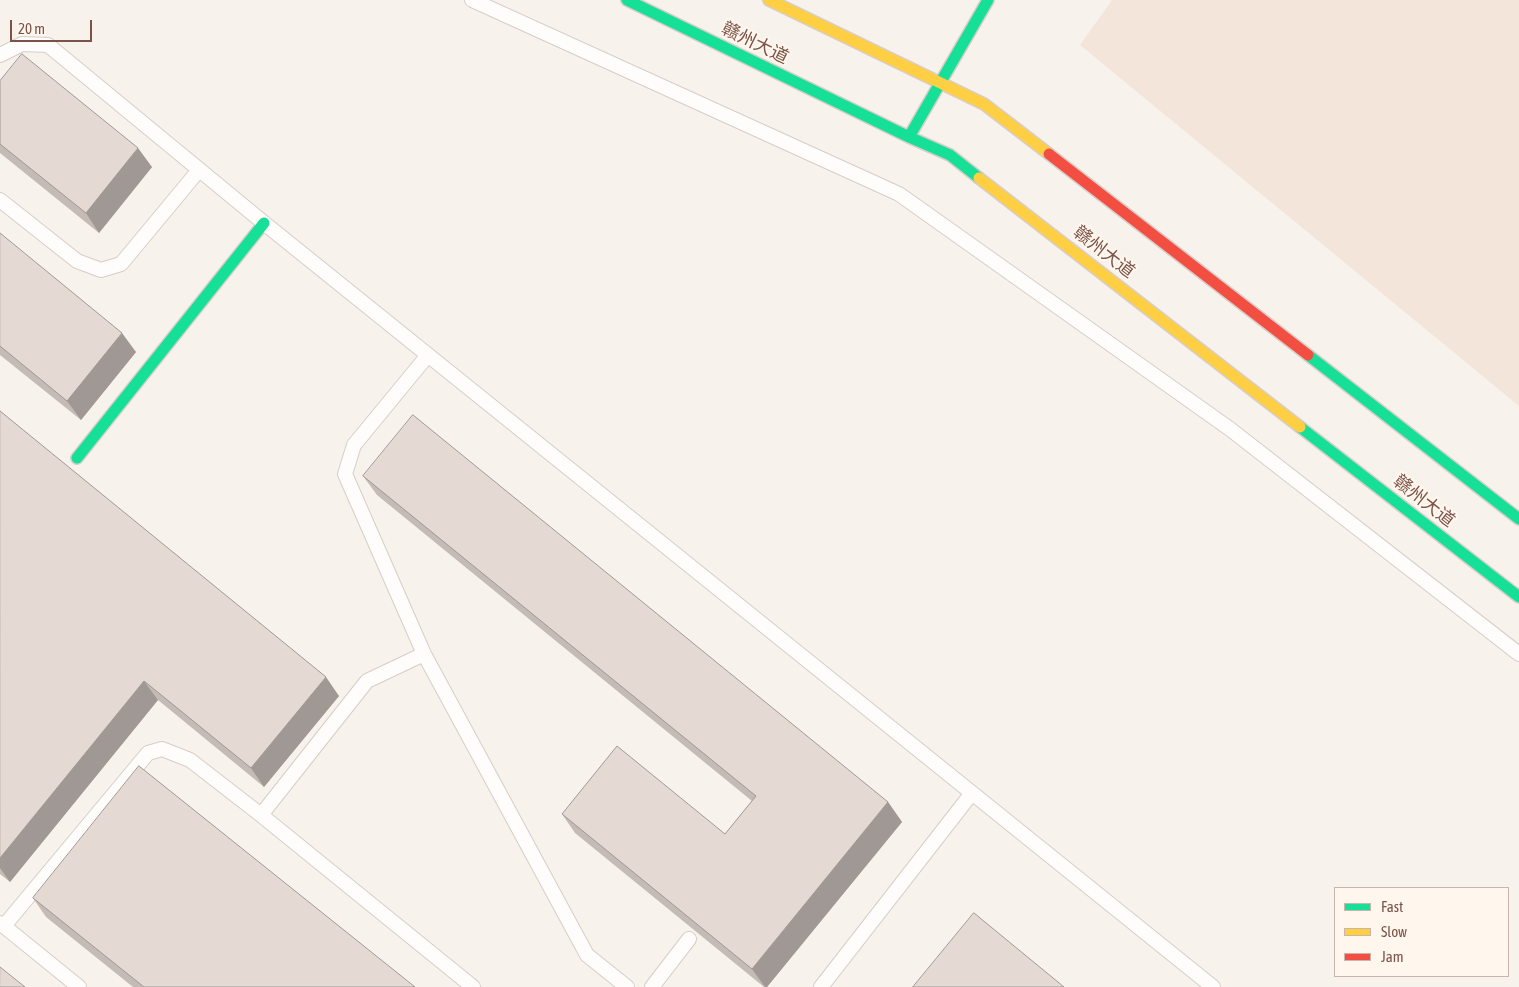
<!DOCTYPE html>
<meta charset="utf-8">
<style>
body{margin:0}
#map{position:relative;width:1519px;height:987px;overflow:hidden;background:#f8f2ec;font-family:"Asap Condensed",sans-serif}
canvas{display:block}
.legend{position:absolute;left:1334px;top:887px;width:175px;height:90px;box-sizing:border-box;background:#fff6ee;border:1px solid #cab5ac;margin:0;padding:6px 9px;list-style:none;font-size:15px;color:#7b5348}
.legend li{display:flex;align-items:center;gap:10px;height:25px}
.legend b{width:25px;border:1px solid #cab5ac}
.scale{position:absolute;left:10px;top:20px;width:82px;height:22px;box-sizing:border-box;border:2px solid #7b5348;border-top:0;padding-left:6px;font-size:15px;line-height:18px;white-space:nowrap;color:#7b5348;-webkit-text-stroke:4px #fff6ee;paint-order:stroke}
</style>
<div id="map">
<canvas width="1519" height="987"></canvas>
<ul class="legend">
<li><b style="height:6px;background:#16e098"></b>Fast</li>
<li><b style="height:6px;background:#ffcf43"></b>Slow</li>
<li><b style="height:6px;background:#f24e42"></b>Jam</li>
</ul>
<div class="scale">20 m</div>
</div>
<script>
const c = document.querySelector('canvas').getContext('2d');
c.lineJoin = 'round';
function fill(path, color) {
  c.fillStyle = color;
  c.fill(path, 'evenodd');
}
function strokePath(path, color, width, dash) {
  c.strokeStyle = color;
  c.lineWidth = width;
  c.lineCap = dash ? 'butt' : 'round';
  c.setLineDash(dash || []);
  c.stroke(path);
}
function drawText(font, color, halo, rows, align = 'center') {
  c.font = font + ' "Asap Condensed","Noto Sans SC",sans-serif';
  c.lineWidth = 4.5;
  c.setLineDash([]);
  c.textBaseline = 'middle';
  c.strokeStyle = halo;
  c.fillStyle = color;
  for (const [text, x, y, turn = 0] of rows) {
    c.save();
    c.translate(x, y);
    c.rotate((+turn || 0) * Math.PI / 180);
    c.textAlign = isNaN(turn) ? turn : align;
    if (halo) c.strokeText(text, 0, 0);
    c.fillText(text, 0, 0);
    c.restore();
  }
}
fill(new Path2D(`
 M 1112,0 L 1519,0 L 1519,406 L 1080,45 Z`), '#f4e5da');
const lane = new Path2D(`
 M 472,0 L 899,194 L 1230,429 L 1519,654
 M 0,55 L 22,44 L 48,45 L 264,223 L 1213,987
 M 0,200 L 77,261 L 101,270 L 121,264 L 199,170
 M 428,355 L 354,445 L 345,474 L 424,654 L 587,955 L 627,987
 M 261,815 L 367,681 L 424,654
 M 0,923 L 79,987
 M 4,926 L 148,753 L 162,749 L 190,760 L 261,815 L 473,987
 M 652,987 L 689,939
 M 821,987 L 972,793`);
const fast = new Path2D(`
 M 627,0 L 909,137 L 950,155 L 979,178
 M 909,137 L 988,0
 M 1308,355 L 1519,519
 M 1300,427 L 1519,597
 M 77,458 L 264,223`);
const slow = new Path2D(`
 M 769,0 L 984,104 L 1049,154
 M 979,178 L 1300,427`);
const jam = new Path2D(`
 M 1049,154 L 1308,355`);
strokePath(lane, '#d7cdc8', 16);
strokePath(fast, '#d8cdc8', 14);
strokePath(slow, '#d8cdc8', 14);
strokePath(jam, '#d8cdc8', 14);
strokePath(lane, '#fefdfc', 14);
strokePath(fast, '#16e098', 11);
strokePath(slow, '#ffcf43', 11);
strokePath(jam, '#f24e42', 11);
fill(new Path2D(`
 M 0,81 L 152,167 L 99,233 L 0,153 Z
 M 0,233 L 136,352 L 81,420 L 0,355 Z
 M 0,411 L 339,696 L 264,787 L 158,700 L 10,882 L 0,874 Z
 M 363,476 L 888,802 L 902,822 L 767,987 L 764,987 L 575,833 L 562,814 L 725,834 L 752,801 L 377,495 Z
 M 33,898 L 415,987 L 133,987 L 46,917 Z`), '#c5bbb5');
fill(new Path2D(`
 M 138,148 L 152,167 L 99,233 L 86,213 Z
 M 122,333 L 136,352 L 81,420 L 67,401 Z
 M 326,677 L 339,696 L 264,787 L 251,768 Z
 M 144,681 L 158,700 L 10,882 L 0,868 L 0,858 Z
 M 888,802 L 902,822 L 767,987 L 765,987 L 752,969 Z`), '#a09894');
const building = new Path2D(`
 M 22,54 L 138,148 L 86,213 L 0,144 L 0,81 Z
 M 0,233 L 122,333 L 67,401 L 0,346 Z
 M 0,411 L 326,677 L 251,768 L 144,681 L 0,858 Z
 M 413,415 L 888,802 L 752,969 L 562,814 L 617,746 L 725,834 L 756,796 L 363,476 Z
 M 139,766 L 415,987 L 144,987 L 33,898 Z
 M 974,913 L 1064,987 L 913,987 Z
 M 0,967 L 25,987 L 0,987 Z`);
fill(building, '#e5d9d3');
strokePath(building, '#a09894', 1);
drawText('18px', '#7b5348', '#fff6ee', [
 ["赣州大道",755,43,26],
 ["赣州大道",1104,252,38],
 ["赣州大道",1424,501,38]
]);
</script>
